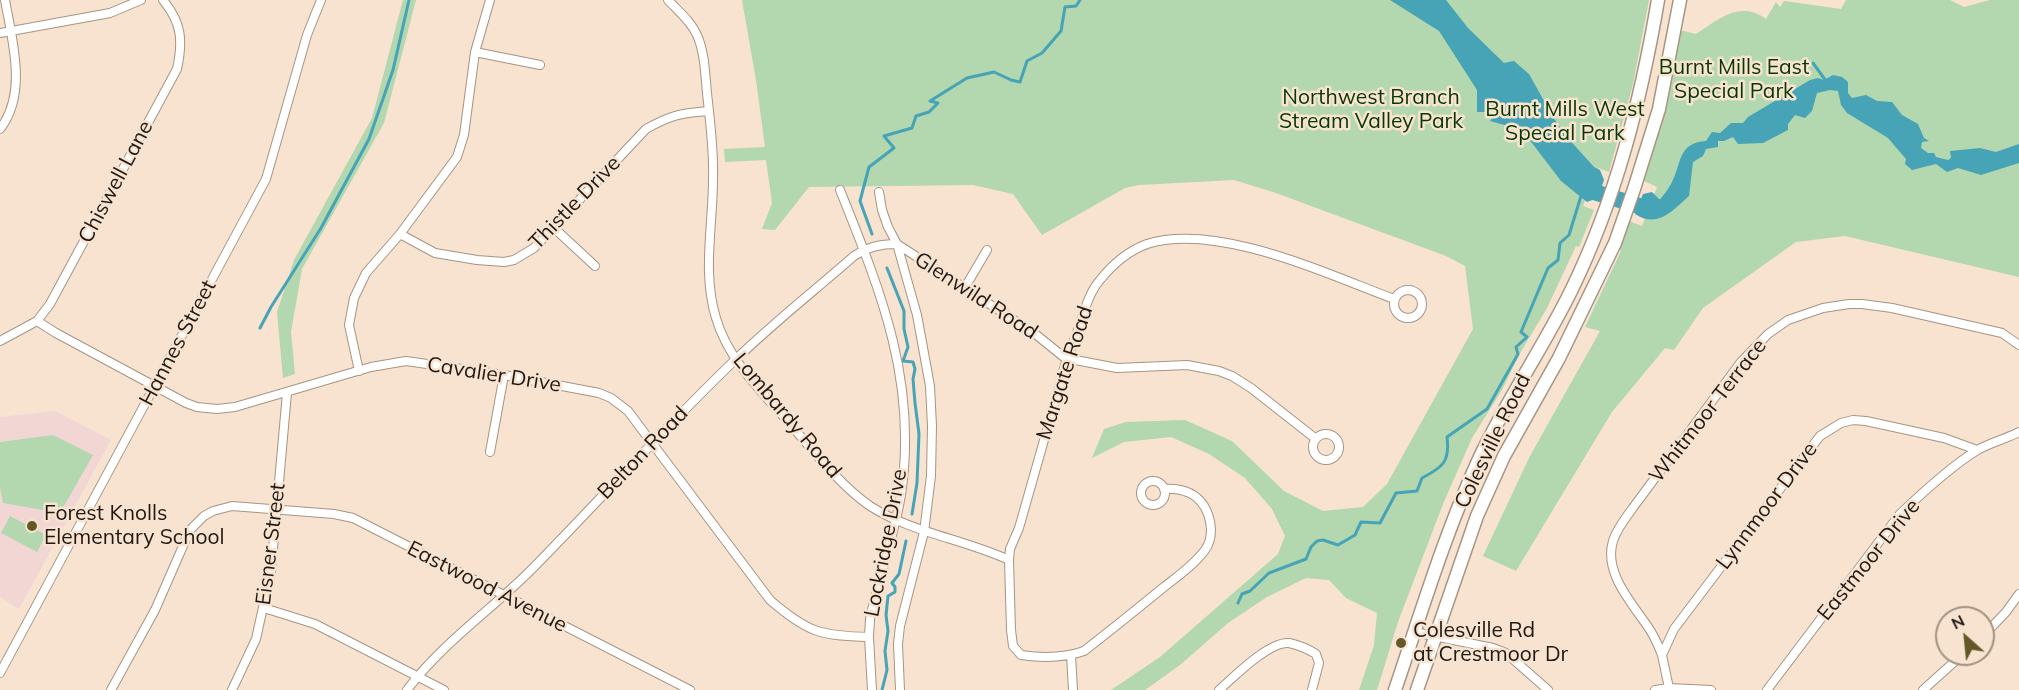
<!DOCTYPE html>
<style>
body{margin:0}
#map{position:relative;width:2019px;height:690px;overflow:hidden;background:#f7e3d0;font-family:Mulish,sans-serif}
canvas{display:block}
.north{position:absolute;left:1935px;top:606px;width:60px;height:60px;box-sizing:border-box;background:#f7e3d0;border:2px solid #a19284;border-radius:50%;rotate:333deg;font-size:16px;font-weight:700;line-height:24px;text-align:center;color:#201912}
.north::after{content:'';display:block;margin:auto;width:21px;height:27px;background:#645926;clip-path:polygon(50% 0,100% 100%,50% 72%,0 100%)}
</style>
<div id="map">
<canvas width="2019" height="690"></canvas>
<div class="north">N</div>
</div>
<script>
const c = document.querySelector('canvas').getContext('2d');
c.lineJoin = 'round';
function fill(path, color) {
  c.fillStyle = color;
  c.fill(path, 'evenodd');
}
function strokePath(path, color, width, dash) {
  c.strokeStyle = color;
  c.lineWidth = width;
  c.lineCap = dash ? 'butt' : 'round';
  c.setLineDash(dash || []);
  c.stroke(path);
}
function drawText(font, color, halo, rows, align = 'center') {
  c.font = font + ' Mulish,sans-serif';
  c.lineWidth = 5;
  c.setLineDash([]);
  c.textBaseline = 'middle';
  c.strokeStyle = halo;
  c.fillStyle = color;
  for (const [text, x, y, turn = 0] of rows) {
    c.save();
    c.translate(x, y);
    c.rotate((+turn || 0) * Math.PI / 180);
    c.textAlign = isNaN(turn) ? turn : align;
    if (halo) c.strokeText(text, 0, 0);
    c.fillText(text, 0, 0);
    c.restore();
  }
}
fill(new Path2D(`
 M 55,411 L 111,440 L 19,609 L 0,597 L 0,417 Z`), '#f1d6d4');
fill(new Path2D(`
 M 403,0 L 416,0 L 384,123 L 302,269 L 291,332 L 295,374 L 283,378 L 277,312 L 294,260 L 372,118 Z
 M 742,0 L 1649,0 L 1633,84 L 1609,172 L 1598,168 L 1583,206 L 1594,210 L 1579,247 L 1576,246 L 1547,308 L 1519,355 L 1502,390 L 1472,438 L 1443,504 L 1398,622 L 1377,690 L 1359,690 L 1374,645 L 1377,613 L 1346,598 L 1329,580 L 1306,578 L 1267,597 L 1228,623 L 1180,665 L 1145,690 L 1111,690 L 1160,657 L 1278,554 L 1285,536 L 1272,509 L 1245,478 L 1209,454 L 1171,437 L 1124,442 L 1092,458 L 1104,429 L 1126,422 L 1185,420 L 1232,441 L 1284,491 L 1323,511 L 1363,507 L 1387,484 L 1473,329 L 1465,266 L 1446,256 L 1276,193 L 1234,180 L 1139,185 L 1125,188 L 1042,235 L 1013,194 L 973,185 L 809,187 L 775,230 L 762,229 L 772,203 L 766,160 L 725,162 L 724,149 L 765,147 L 756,80 Z
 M 1846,0 L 1950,0 L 1964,7 L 1990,0 L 2019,0 L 2019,277 L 1845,236 L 1796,242 L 1703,308 L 1674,350 L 1665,348 L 1612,412 L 1516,571 L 1483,556 L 1530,456 L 1600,331 L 1585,327 L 1621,251 L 1617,249 L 1629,221 L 1642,226 L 1657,187 L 1644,181 L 1662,121 L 1680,30 L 1696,34 C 1719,19 1740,0 1766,19 L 1776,2 L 1780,7 L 1784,1 L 1841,9 Z
 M 53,435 L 93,455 L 60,513 L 3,503 L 0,487 L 0,442 Z
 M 10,516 L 46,535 L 37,552 L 1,533 Z`), '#b3d7ae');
fill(new Path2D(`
 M 1390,0 L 1446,0 L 1468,28 L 1504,63 L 1514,61 L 1529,74 L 1553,117 L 1566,136 L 1594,167 L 1600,170 L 1604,180 L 1598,198 L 1587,202 L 1561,181 L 1522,130 L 1490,121 L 1497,112 L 1493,106 L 1484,112 L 1477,112 L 1477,90 L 1439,31 Z
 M 1833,75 L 1842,77 L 1848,82 L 1848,93 L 1852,98 L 1866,95 L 1877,101 L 1892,102 L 1902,115 L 1918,124 L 1924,138 L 1929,141 L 1922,142 L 1921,148 L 1928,153 L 1934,153 L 1936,157 L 1948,160 L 1951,158 L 1950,151 L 1980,148 L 1996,152 L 2019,144 L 2019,163 L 1981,175 L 1958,168 L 1947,172 L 1936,164 L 1912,170 L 1905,164 L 1906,159 L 1888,138 L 1847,113 L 1841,105 L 1838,91 L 1830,90 L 1817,93 L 1812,111 L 1805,118 L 1795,115 L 1788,124 L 1788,130 L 1763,143 L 1738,144 L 1733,137 L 1724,141 L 1718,141 L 1718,147 L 1706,149 L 1703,156 L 1693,162 L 1689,196 C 1673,210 1658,229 1635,214 L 1643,194 L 1652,192 L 1660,200 C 1663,195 1668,190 1671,184 C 1682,164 1677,143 1706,141 L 1712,132 L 1720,133 L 1731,123 L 1743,123 L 1748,117 L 1810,80 L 1818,78 L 1824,80 Z`), '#46a4b6');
strokePath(new Path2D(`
 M 1813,63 L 1826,81
 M 872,234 L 860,201 L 869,167 L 894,148 L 884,136 L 912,128 L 916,116 L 929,112 L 938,103 L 930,101 L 967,78 L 994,72 L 1011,80 L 1020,82 L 1027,61 L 1042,53 L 1061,31 L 1065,7 L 1076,6 L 1080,0
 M 887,268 L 904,311 L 904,329 L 908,347 L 903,361 L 913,362 L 915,369 L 913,379 L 915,403 L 919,434 L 917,483 L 912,514
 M 260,328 L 271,307 L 321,228 L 369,139 L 393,70 L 409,0
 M 1238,603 L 1242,594 L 1250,591 L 1269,573 L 1306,559 L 1311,547 L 1317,541 L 1323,540 L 1338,545 L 1355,535 L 1361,522 L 1380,523 L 1396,493 L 1417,491 L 1422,478 C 1443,467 1450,462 1447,437 L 1487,409 L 1518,354 L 1516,347 L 1527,337 L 1521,332 L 1548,268 L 1558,260 L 1560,243 L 1569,235 L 1581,196
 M 882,690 L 887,670 L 885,651 L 888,631 L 886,615 L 888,596 L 895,592 L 895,587 L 892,583 L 899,574 L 906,541`), '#46a4b6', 3);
strokePath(new Path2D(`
 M 1582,179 L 1591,191 L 1649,209 L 1659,207`), '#46a4b6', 16);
const minor = new Path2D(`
 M 668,0 C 678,11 691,21 697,35 C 705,53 705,74 707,93 C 710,121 714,150 713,179 C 713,225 702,273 716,318 C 728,360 763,393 791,425 C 813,451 842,487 870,506 C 912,533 964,539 1009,560
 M 0,33 L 110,13 L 141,0
 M 475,52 L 540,65
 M 0,129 C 28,93 12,40 5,0
 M 840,190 C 881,292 918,382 901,495 C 894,536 879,577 870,619 L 869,637 L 872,690
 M 879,192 L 882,210 L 888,227 L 897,244 L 917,315 L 930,386 L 932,426 L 931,476 L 924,532 L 900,626 L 898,644 L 900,690
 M 554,228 L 595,266
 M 400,234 L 435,253 L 477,260 L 504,262 L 514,260 L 534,248 L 646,129 C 671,115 681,113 709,111
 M 897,244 L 1034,333 L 1065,358 L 1117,368 L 1187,365 L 1219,371 L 1232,376 L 1251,388 L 1316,439
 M 964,289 L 987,250
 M1394 304a14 14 0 1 1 28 0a14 14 0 1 1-28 0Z
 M 37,321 L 56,333 L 186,403 L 197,407 L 217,409 L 235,407 L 371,367 L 406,361 L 504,375 L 599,393 L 611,398 L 628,411 L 770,600 C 807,632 820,636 869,637
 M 0,341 L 37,321 L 50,304 L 177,69 C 183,41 182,23 163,0
 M 359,371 L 349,325 L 354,298 L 366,273 L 400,234 L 457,157 L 464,135 L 475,52 L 490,0
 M1313 447a13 13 0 1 1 26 0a13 13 0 1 1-26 0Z
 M 490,452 L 504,375
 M1141 493a12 12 0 1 1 24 0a12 12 0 1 1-24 0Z
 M 1164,489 C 1180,488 1195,492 1204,506 C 1212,519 1214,538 1205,550 C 1194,565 1178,576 1164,587 C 1137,609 1111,630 1084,651 C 1064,658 1042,658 1021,655 L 1013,646 L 1011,630 L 1009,560 L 1010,549 L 1019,528 L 1062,377 C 1065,360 1072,346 1078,330 C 1084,313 1088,294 1100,280 C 1112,265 1128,251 1147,244 C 1217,222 1327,274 1394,299
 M 264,608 L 315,624 L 444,690
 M 1414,632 L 1493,648 L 1506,653 L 1548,690
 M 1983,636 L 2006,612 L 2019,594
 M 1071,655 L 1073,690
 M 1662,655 C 1659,647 1655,638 1650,630 C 1634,605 1603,574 1613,541 C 1617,528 1627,516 1635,505 L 1741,362 L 1768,334 L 1788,320 L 1823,308 L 1849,304 L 1862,304 L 1892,308 L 2002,333 L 2019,345
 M 0,673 L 266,179 L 307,35 L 321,0
 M 1669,688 L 1662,655 L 1674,629 L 1820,436 L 1841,423 L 1853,420 L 1866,421 L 1944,438 L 1977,450
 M 111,690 L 155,610 L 190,530 L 204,516 L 213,511 L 232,506 L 334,514 L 353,518 L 690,690
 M 232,690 L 256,639 L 271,571 L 287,393
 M 407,690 C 443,642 493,609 534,567 C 601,499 665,427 734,361 C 772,324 814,291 854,256 C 868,247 880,244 897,244
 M 1219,690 C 1234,677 1269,641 1289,643 C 1298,645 1308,649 1316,654 L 1319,663 L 1312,690
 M 1655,690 L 1669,688 L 1711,690
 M 1767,690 L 1900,514 C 1922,493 1950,467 1976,451 C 1986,444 2006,439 2019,432
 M 1923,690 L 1963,654`);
const trunk = new Path2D(`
 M 1395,690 C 1421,613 1445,533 1479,459 C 1506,401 1543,348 1571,291 C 1616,199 1641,100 1658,0
 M 1417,690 L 1477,516 L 1504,456 L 1559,358 L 1615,243 L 1634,189 L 1659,109 L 1680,0`);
strokePath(minor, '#a79483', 10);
strokePath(trunk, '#a79483', 15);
strokePath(minor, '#fff', 8);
strokePath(trunk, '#fff', 12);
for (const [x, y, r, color] of [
 [32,526,6,"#645926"],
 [1401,643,6,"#645926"]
]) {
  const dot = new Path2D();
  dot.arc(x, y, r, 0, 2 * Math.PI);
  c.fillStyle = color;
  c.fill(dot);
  strokePath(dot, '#f7e3d0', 2);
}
drawText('21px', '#063902', '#f7e3d0', [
 ["Burnt Mills East",1734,68],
 ["Special Park",1734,92],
 ["Northwest Branch",1371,98],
 ["Stream Valley Park",1371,122],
 ["Burnt Mills West",1565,110],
 ["Special Park",1565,134]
]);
drawText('21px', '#201912', '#f7e3d0', [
 ["Chiswell Lane",116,182,-62],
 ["Thistle Drive",575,203,-46],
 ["Glenwild Road",976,296,33],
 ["Hannes Street",178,343,-62],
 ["Margate Road",1065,373,-72],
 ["Cavalier Drive",494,375,9],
 ["Whitmoor Terrace",1708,411,-52],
 ["Lombardy Road",787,416,50],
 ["Colesville Road",1493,441,-64],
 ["Belton Road",643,453,-46],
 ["Lynnmoor Drive",1767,506,-53],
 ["Lockridge Drive",886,543,-79],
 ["Eisner Street",271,544,-83],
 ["Eastmoor Drive",1869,560,-51],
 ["Eastwood Avenue",487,587,27]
]);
drawText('21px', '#201912', '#f7e3d0', [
 ["Forest Knolls",44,514],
 ["Elementary School",44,538],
 ["Colesville Rd",1413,631],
 ["at Crestmoor Dr",1413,655]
], 'left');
</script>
